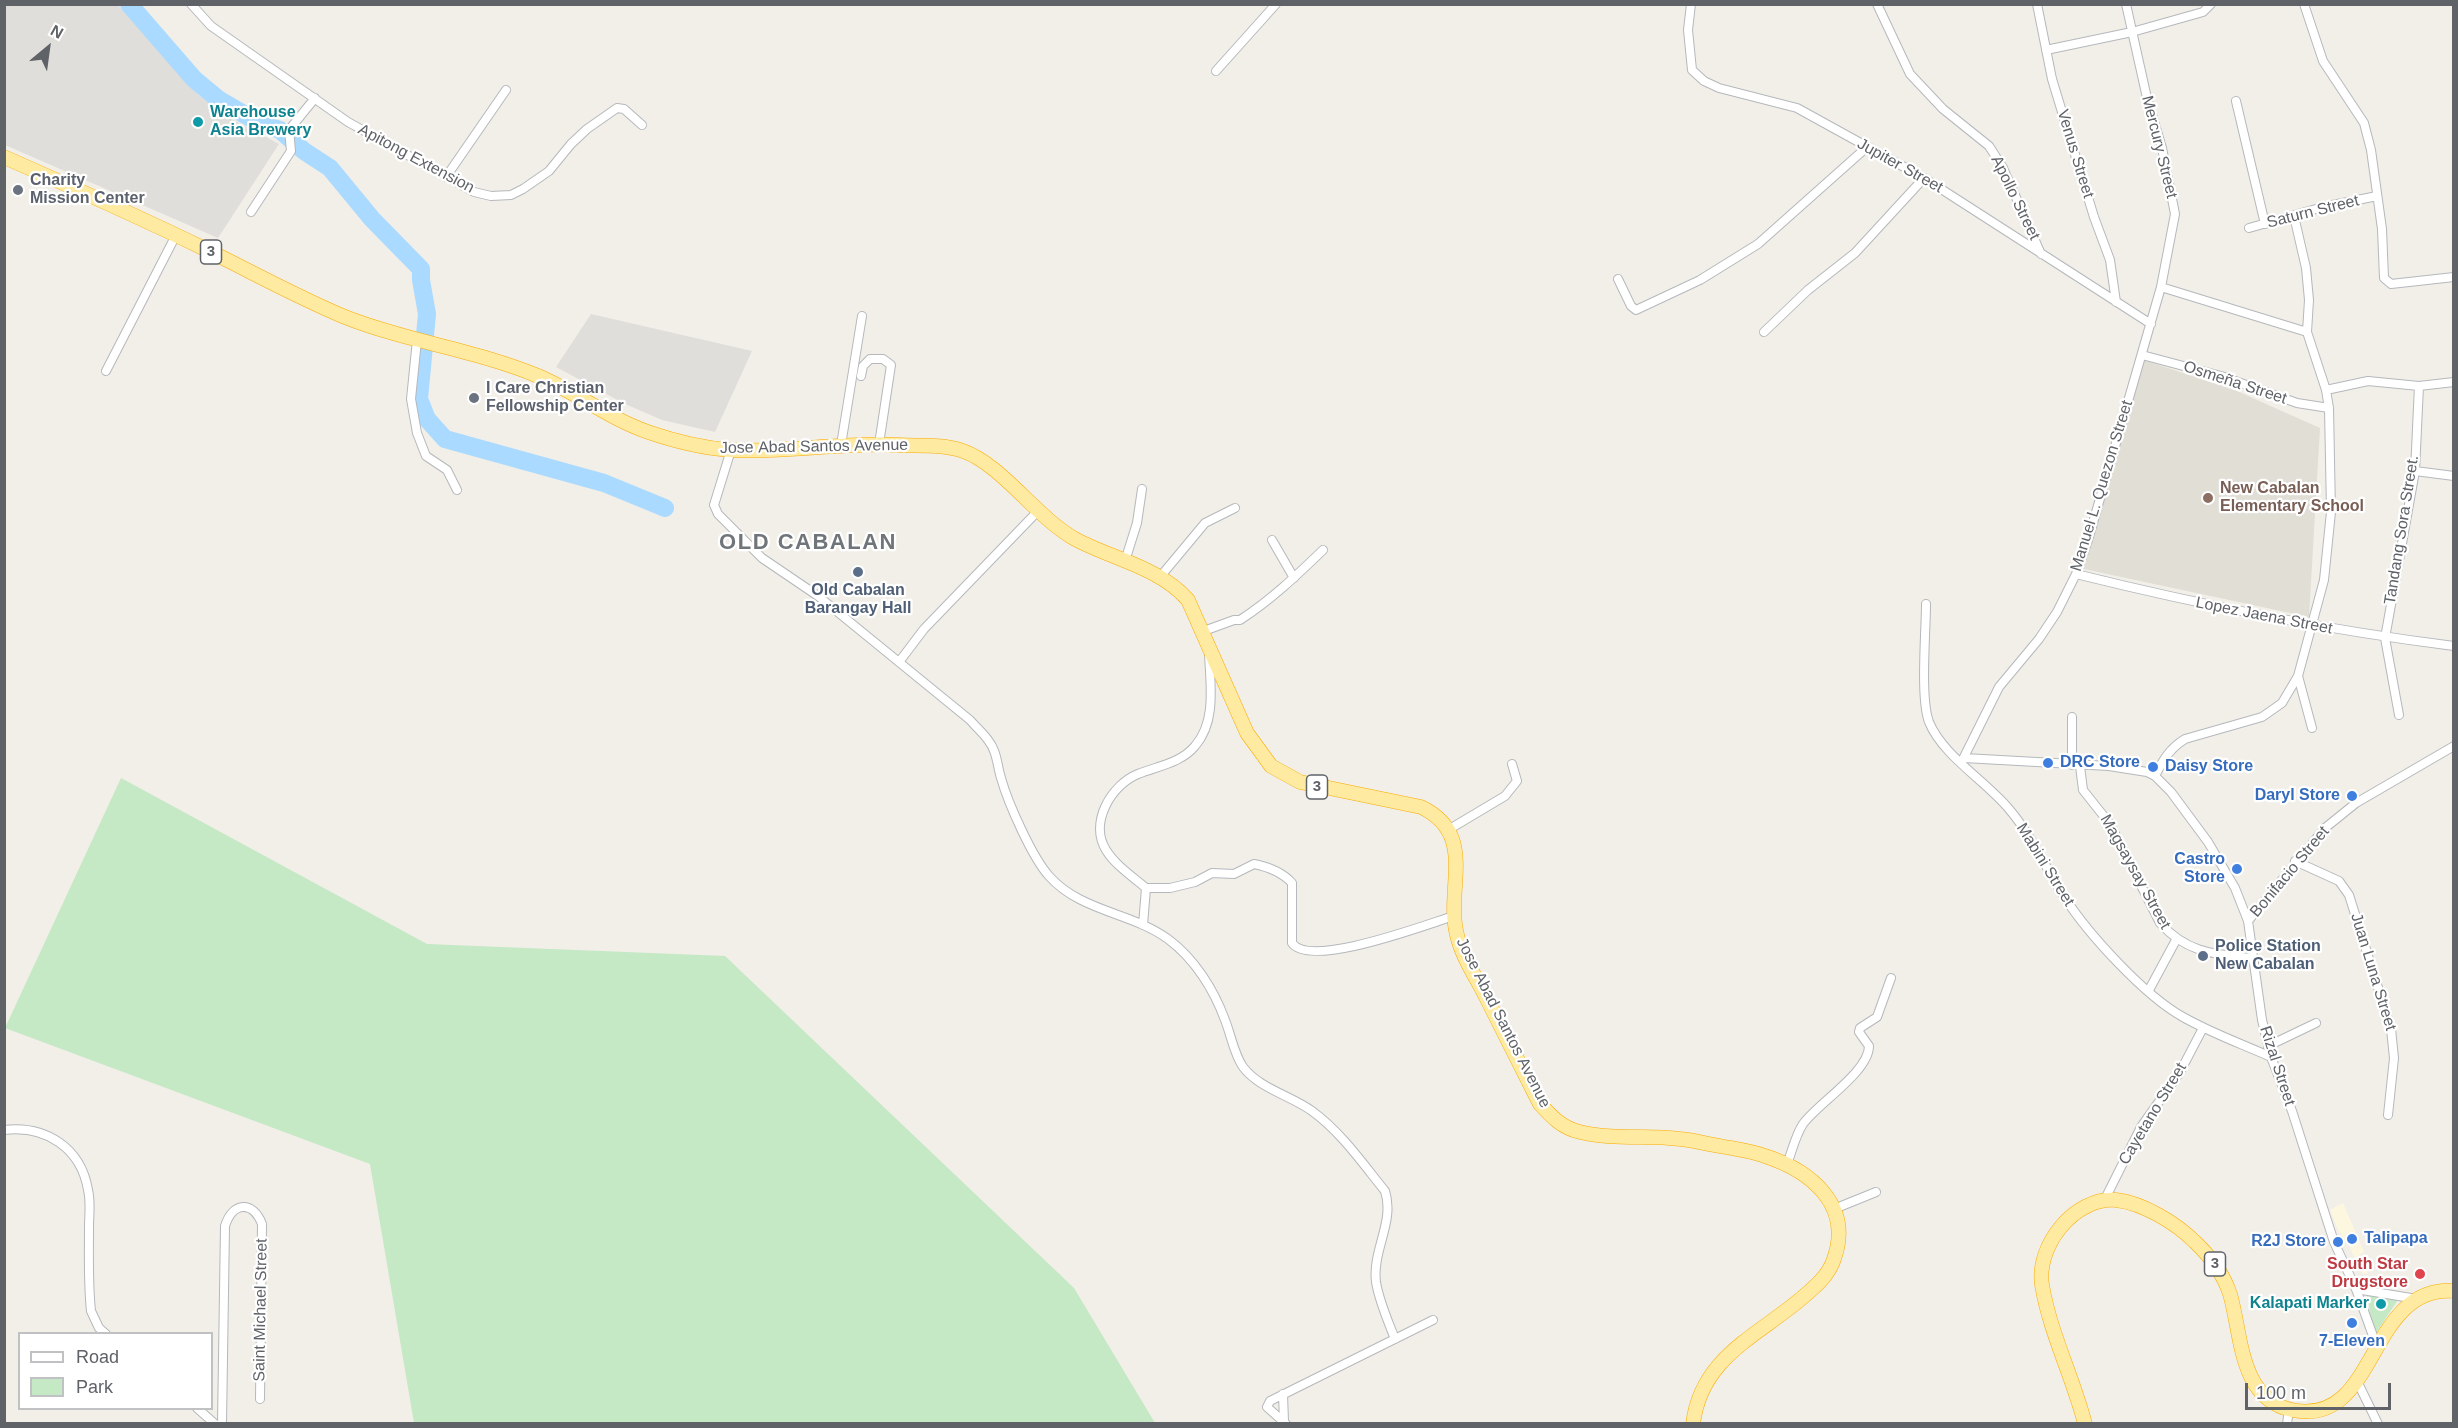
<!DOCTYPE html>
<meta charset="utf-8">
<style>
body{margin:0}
#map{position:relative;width:2458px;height:1428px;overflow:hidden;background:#f1efe8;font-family:Helvetica,sans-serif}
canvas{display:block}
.frame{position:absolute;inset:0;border:6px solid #5f6368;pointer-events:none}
.legend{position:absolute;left:18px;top:1332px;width:195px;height:78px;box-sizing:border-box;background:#fff;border:2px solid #bfc1c3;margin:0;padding:8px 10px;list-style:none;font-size:18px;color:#5f6368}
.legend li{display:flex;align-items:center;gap:12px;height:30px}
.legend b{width:30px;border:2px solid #bfc1c3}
.north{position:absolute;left:18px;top:18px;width:60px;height:60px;-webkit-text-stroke:4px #fff;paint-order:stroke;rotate:29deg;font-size:16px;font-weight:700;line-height:24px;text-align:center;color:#5f6368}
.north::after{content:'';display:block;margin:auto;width:21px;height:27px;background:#5f6368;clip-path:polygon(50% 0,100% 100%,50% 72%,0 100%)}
.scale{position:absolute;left:2245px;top:1383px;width:146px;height:27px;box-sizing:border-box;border:3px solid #5f6368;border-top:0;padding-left:8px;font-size:18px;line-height:21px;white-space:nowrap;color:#5f6368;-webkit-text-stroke:4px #fff;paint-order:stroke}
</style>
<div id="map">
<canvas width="2458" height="1428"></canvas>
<div class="frame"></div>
<ul class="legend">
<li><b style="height:8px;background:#fff"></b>Road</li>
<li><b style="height:16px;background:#c5e8c5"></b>Park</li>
</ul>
<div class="north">N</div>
<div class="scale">100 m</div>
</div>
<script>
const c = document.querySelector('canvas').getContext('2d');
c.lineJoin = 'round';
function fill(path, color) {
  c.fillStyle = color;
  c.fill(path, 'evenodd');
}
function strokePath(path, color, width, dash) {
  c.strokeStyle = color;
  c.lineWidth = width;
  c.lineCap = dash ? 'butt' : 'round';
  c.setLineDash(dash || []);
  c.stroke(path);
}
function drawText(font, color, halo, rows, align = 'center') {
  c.font = font + ' Helvetica,sans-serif';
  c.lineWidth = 4.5;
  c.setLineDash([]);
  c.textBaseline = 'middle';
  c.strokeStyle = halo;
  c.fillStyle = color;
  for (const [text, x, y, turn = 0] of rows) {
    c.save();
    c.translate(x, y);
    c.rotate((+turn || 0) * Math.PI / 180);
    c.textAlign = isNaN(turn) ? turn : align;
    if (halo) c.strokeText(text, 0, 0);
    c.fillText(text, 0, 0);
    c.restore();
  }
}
fill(new Path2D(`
 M 2343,1203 L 2364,1252 L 2359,1255 L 2368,1273 L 2363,1274 L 2347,1242 L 2338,1230 L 2330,1210 Z`), '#fef7e0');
fill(new Path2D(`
 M 5,4 L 118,5 L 200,96 L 234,120 L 279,144 L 218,238 L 5,145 Z
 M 591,314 L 752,351 L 715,432 L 662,420 L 623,403 L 556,367 Z`), '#e0deda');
fill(new Path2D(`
 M 2144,360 L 2237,391 L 2320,428 L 2309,617 L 2079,568 Z`), '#e1ded6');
fill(new Path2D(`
 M 121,778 L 427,944 L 725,956 L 1074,1288 L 1155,1423 L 414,1423 L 370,1164 L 5,1028 Z
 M 2367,1295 L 2404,1295 L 2397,1301 L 2374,1336 Z`), '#c5e8c5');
strokePath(new Path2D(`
 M 129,4 L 194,79 L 218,99 L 259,123 L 280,130 L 304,151 L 330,168 L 372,219 L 421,269 L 421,280 L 427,314 L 419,399 L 427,419 L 445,439 L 604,483 L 665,508`), '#aadaff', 18);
const minor = new Path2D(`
 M 191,4 L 211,26 L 348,122 L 474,192 L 491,196 L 511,195 L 523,189 L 549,171 L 571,144 L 587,129 L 617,108 L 624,109 L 642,125
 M 1691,4 L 1688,30 L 1692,70 L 1704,81 L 1719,88 L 1797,108 L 1924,178 L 2151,324
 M 1877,4 L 1910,74 L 1943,109 L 1989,146 L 2003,168 L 2041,254
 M 2037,4 L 2052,79 L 2094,217 L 2110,260 L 2116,302
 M 2304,4 L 2323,61 L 2364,123 L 2371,150 L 2382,229 L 2384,278 L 2391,284 L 2454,277
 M 2046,50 L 2132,32 L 2203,12 L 2211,4
 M 1216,71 L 1276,4
 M 2236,101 L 2265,224
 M 446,177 L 506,90
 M 251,212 L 291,151 L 289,130 L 315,98
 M 2249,228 L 2323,207 L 2377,196
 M 1618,279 L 1631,306 L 1636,310 L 1700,280 L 1758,244 L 1867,147
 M 2161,287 L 2307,332
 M 1764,332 L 1808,290 L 1855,253 L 1924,178
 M 417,340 L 411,399 L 417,433 L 426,456 L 447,470 L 457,490
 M 2142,355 L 2221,376 L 2297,403 L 2329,408
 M 106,371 L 176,235
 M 861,376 L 863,366 L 870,359 L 883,359 L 891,365 L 879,444
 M 2326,390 L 2368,381 L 2419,386 L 2454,382
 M 841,445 L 862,316
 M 731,450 L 714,505 L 718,514 L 762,558 L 818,596 L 970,720 C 976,727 983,733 988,740 C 997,751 997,765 1001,778 C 1008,803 1032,857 1049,876 C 1081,912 1131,912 1168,939 C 1195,959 1214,990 1225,1020 C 1231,1035 1234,1054 1243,1067 C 1260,1089 1290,1095 1312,1111 C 1341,1132 1363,1164 1385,1191 C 1395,1222 1372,1250 1376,1282 C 1379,1301 1388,1321 1395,1339
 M 2415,471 L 2454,476
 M 1272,540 L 1294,578
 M 1125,561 L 1137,523 L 1142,489
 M 2076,574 C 2201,605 2326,630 2454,646
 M 1160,577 L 1205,523 L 1235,508
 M 1926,604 C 1926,632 1920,698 1929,722 C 1943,756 1986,781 2009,809 C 2032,836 2046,869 2065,898 C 2089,935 2145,996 2183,1017 C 2211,1033 2242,1044 2271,1057
 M 1201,632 L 1234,620 L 1240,620 C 1271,600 1296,576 1323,550
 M 1209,653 C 1210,683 1217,721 1195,746 C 1181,763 1158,766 1138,774 C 1111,785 1089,823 1106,850 C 1115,865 1133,877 1146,888 L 1170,888 L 1195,882 L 1212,873 L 1234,874 L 1254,864 C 1269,867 1282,872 1292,883 L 1292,943 C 1310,969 1427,924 1454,916
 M 899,662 L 924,629 L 1037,512
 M 2298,676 L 2312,728
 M 2399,715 L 2385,638 L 2415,471 L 2419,386
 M 2072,717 L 2072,765
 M 1964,758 L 2109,766 L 2147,772 L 2155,776 L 2171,792 L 2208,842 L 2235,888 L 2248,921 L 2262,1020 L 2271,1057 L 2292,1111 L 2334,1242 L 2356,1289 L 2377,1347
 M 1961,763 L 1999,687 L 2039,639 L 2057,612 L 2076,574 L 2088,540 L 2161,287 L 2175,214 L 2162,148 L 2147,98 L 2126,4
 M 2080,766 L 2083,790 L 2110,824 L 2160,923 C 2187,953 2213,954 2252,958
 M 2155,776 C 2163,760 2169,749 2185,739 L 2262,717 L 2282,703 L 2298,676 L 2324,580 L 2331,512 L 2329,408 L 2326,390 L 2307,332 L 2309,300 L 2306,268 L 2294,216
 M 1448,830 L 1505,796 L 1517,781 L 1512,764
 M 2295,861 L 2339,881 L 2349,895 L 2391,1029 L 2394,1058 L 2388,1115
 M 2248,921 L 2325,828 L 2356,803 L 2454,746
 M 1143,925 L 1146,888
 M 2149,990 L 2176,940
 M 2268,1046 L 2316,1023
 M 4,1130 C 46,1125 81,1148 88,1190 C 91,1202 89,1215 89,1227 C 89,1255 88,1283 91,1311 L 99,1328 L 106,1334
 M 1787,1164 C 1792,1152 1795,1136 1803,1124 C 1817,1104 1869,1072 1869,1046 L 1859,1032 L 1860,1028 L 1877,1017 L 1891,978
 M 2104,1201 L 2141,1127 L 2180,1072 L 2203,1028
 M 1834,1209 L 1876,1192
 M 2356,1289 L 2417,1299
 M 2357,1381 L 2378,1424
 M 1283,1394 L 1284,1422
 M 197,1408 L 215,1424
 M 222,1424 L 225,1226 C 233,1201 253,1201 262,1224 L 260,1399
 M 1286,1424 L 1267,1407 L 1270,1401 L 1433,1320
 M 2287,1424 L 2289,1409`);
const trunk = new Path2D(`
 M 4,157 C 72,187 139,217 205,249 C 252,272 297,297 345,317 C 408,342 476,350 538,376 C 576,392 608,418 648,432 C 674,441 702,448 730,450 C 786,453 842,442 899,445 C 920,446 943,444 963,451 C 1001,464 1036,517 1075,539 C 1112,559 1159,567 1188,600 L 1247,733 L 1271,766 L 1300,782 L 1421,807 C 1478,834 1445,888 1457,935 C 1462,957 1476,977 1486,997 C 1504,1032 1522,1068 1540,1104 C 1552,1117 1562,1128 1580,1132 C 1613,1140 1647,1135 1680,1139 C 1693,1140 1707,1144 1720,1146 C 1735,1149 1751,1151 1765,1156 C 1811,1171 1853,1205 1834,1259 C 1829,1275 1815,1287 1803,1297 C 1758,1336 1701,1357 1693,1424
 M 2085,1424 C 2073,1377 2050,1333 2042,1285 C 2036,1246 2074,1197 2116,1200 C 2143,1203 2176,1223 2195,1242 C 2211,1257 2223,1273 2230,1294 C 2242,1335 2239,1399 2292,1410 C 2379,1428 2366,1285 2454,1291`);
strokePath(minor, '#b5b8bc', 10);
strokePath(trunk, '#f9ab00', 15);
strokePath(minor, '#fff', 8);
strokePath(trunk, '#feeaa1', 14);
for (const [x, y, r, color] of [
 [198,122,6,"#0f9aa8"],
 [18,190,6,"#6b7280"],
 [474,398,6,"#6b7280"],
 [2208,498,6,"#8d6e63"],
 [858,572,6,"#5c6f8a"],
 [2048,763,6,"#3f7fe0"],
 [2153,767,6,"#3f7fe0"],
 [2352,796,6,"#3f7fe0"],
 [2237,869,6,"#3f7fe0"],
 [2203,956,6,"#5c6f8a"],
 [2352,1239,6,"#3f7fe0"],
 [2338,1242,6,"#3f7fe0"],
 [2420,1274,6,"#e0444e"],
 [2381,1304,6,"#0f9aa8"],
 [2352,1323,6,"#3f7fe0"]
]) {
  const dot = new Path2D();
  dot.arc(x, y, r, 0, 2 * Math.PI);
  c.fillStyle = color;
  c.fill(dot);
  strokePath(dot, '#fff', 2);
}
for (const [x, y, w] of [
 [211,252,21],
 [1317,787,21],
 [2215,1264,21]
]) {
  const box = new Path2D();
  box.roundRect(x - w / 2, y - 12, w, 24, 4.5);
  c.fillStyle = '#fff';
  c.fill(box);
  strokePath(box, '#5f6368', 1.5);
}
drawText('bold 15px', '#5f6368', null, [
 ["3",211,252],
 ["3",1317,787],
 ["3",2215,1264]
]);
drawText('bold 16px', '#0d838f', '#fff', [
 ["Warehouse",210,113],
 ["Asia Brewery",210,131],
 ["Kalapati Marker",2369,1304,"right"]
], 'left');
drawText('16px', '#5f6368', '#fff', [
 ["Mercury Street",2159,147,76],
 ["Venus Street",2075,154,73],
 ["Apitong Extension",416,159,28],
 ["Jupiter Street",1900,166,29],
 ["Apollo Street",2015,198,64],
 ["Saturn Street",2313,212,-14],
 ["Osmeña Street",2235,383,18],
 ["Jose Abad Santos Avenue",814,447,-1],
 ["Manuel L. Quezon Street",2102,486,-73],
 ["Tandang Sora Street.",2402,530,-81],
 ["Lopez Jaena Street",2264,616,11],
 ["Mabini Street",2045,865,58],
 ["Magsaysay Street",2135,872,61],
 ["Bonifacio Street",2290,872,-50],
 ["Juan Luna Street",2373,972,73],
 ["Jose Abad Santos Avenue",1503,1023,63],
 ["Rizal Street",2277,1066,72],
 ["Cayetano Street",2153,1114,-59],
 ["Saint Michael Street",261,1310,-89]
]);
drawText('bold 16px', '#5b616d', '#fff', [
 ["Charity",30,181],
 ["Mission Center",30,199],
 ["I Care Christian",486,389],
 ["Fellowship Center",486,407]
], 'left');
drawText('bold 16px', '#785e54', '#fff', [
 ["New Cabalan",2220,489],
 ["Elementary School",2220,507]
], 'left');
drawText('bold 16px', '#4e5e75', '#fff', [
 ["Old Cabalan",858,591],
 ["Barangay Hall",858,609],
 ["Police Station",2215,947,"left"],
 ["New Cabalan",2215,965,"left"]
]);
drawText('bold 16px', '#366cbe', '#fff', [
 ["DRC Store",2060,763],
 ["Daisy Store",2165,767],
 ["Daryl Store",2340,796,"right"],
 ["Castro",2225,860,"right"],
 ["Store",2225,878,"right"],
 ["Talipapa",2364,1239],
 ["R2J Store",2326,1242,"right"],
 ["7-Eleven",2352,1342,"center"]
], 'left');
drawText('bold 16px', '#be3a42', '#fff', [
 ["South Star",2408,1265],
 ["Drugstore",2408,1283]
], 'right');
c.letterSpacing = '1.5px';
drawText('bold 22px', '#70757a', '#fff', [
 ["OLD CABALAN",808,543]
]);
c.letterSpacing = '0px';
</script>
